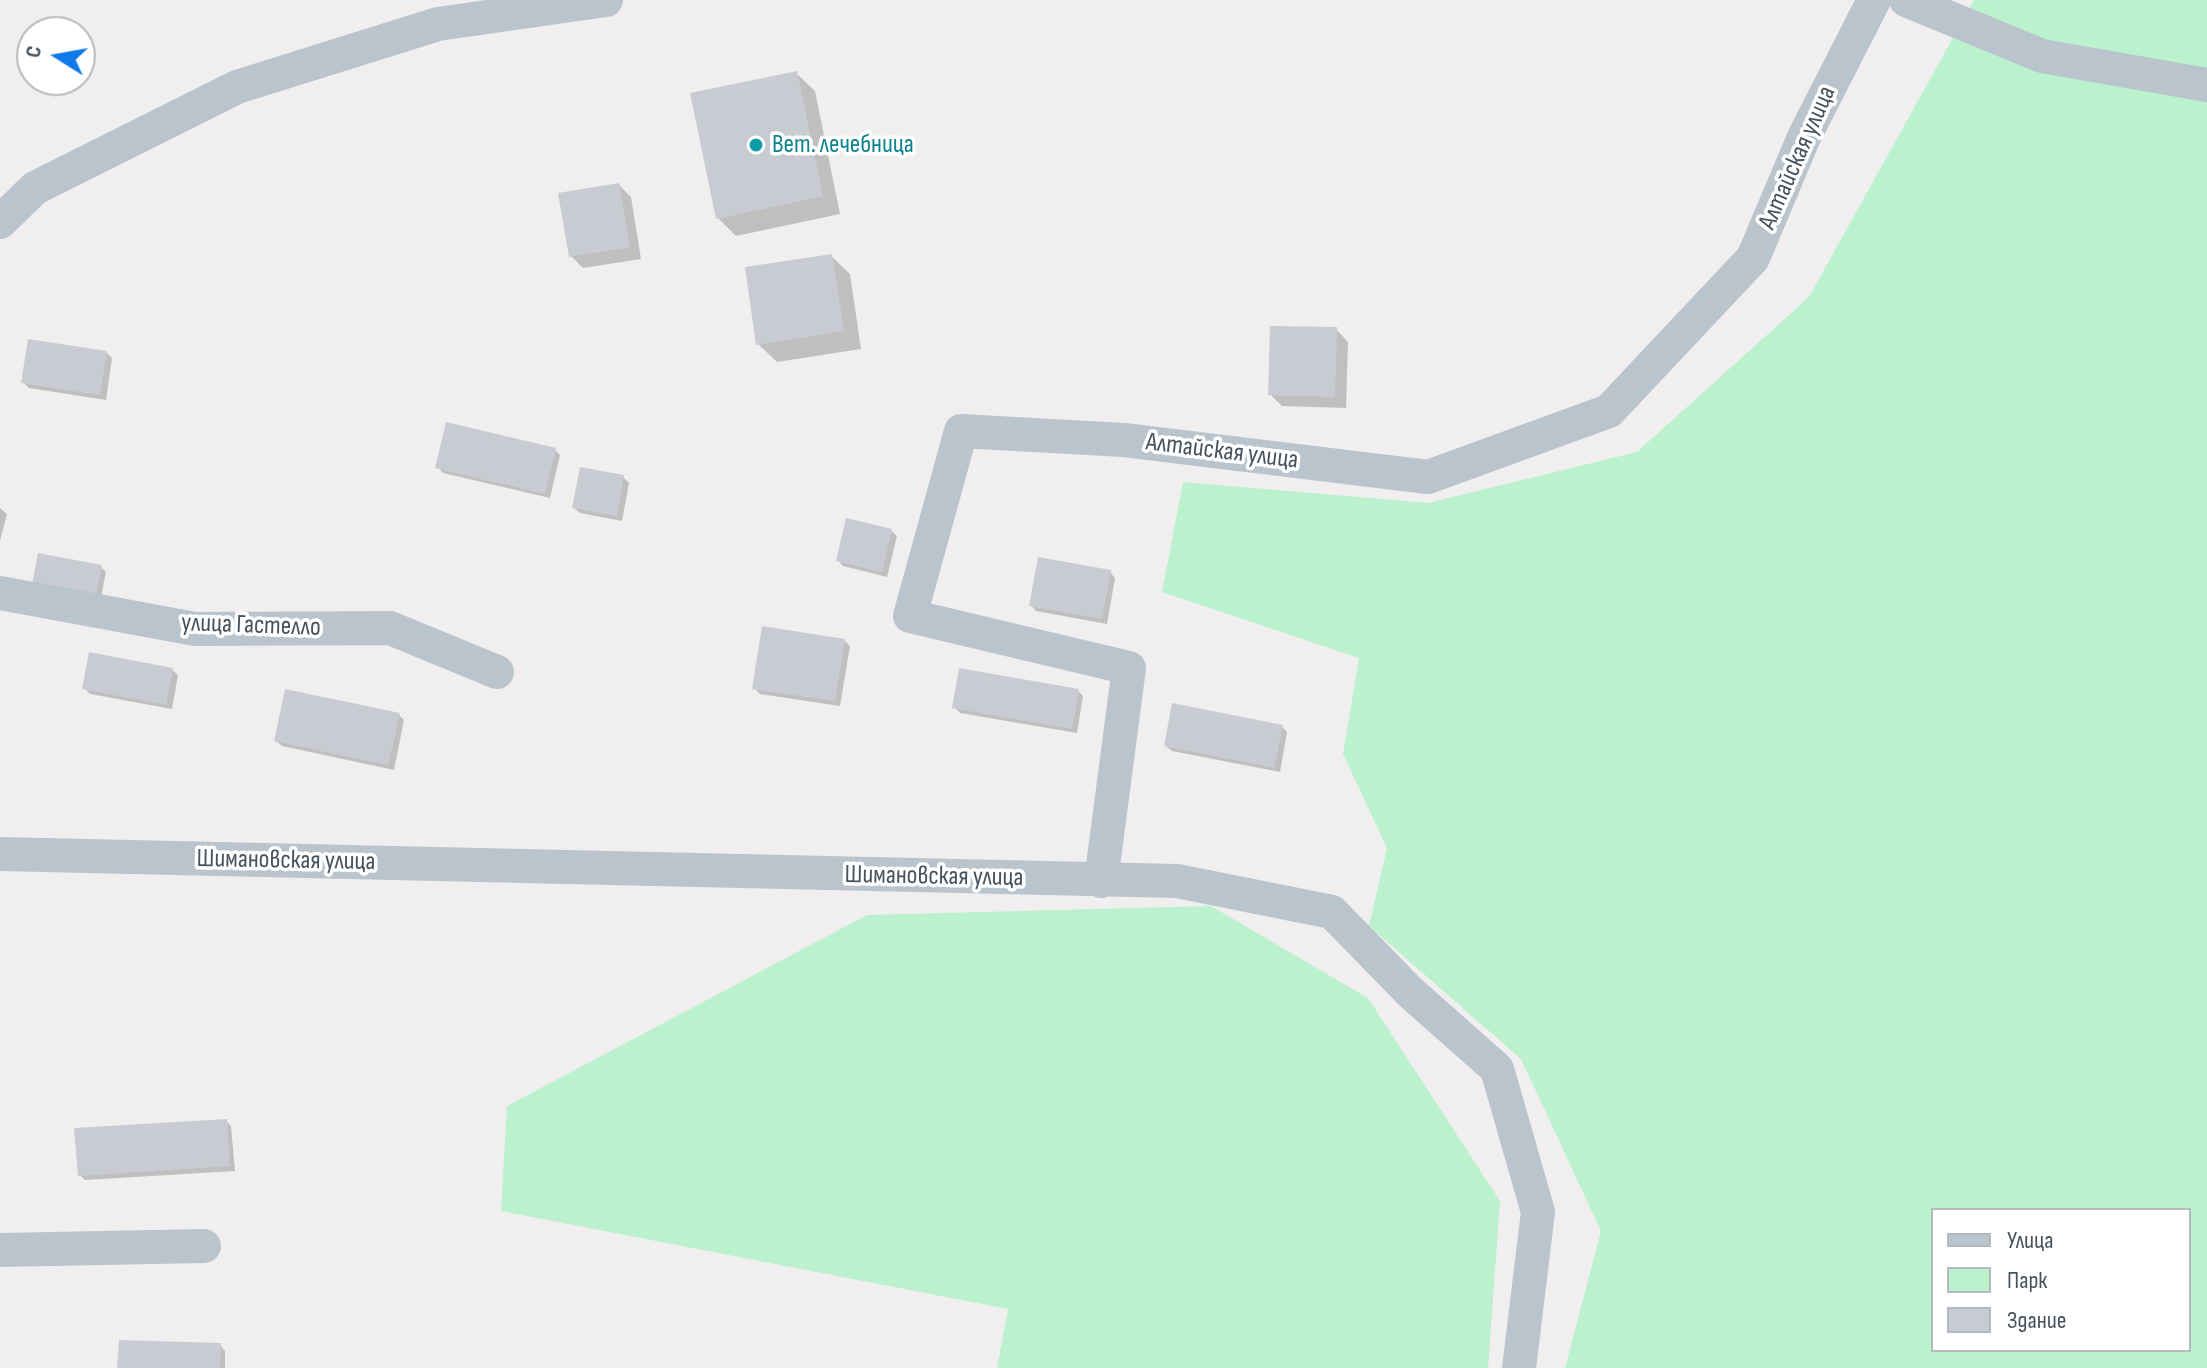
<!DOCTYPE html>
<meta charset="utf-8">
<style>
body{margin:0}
#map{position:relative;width:2207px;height:1368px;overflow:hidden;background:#f1eeef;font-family:"Sofia Sans Condensed",sans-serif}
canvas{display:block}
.legend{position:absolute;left:1931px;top:1208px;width:260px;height:144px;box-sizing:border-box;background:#fff;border:2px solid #b5babe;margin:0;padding:10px 14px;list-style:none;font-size:24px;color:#46535d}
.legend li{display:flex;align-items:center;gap:16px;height:40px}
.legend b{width:40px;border:2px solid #b5babe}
.north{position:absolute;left:16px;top:16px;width:80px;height:80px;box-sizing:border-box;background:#fff;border:2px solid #b5babe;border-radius:50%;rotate:281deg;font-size:22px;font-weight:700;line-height:32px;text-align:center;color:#46535d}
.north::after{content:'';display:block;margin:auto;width:28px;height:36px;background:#107aea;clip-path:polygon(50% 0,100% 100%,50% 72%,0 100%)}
</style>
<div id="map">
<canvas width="2207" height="1368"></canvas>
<ul class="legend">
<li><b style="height:10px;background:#b9c4cc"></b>Улица</li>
<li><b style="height:22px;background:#bbf1cd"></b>Парк</li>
<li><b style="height:22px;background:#c8ccd2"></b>Здание</li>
</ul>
<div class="north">С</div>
</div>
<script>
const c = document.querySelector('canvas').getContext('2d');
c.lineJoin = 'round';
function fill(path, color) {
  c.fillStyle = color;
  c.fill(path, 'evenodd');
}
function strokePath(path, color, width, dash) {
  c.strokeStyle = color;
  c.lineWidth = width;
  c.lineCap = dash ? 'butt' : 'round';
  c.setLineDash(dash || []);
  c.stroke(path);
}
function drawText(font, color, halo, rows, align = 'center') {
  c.font = font + ' "Sofia Sans Condensed",sans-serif';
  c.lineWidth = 7;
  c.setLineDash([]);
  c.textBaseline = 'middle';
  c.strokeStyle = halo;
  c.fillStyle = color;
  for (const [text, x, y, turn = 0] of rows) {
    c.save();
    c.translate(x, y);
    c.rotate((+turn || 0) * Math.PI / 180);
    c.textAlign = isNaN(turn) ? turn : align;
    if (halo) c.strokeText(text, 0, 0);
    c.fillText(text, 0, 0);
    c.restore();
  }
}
fill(new Path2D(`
 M 1974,0 L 2207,0 L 2207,1368 L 1565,1368 L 1601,1231 L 1521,1059 L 1369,926 L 1387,848 L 1343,754 L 1359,658 L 1162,592 L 1183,482 L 1428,503 L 1637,452 L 1809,297 ZM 1933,1210 L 2189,1210 L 2189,1350 L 1933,1350 Z
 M 1211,906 L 1368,998 L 1500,1201 L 1488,1368 L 997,1368 L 1008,1309 L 501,1211 L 507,1106 L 867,915 Z`), '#bbf1cd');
fill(new Path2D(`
 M 796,73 L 815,91 L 840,214 L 736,236 L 718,218 Z
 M 619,185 L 631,197 L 641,259 L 583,268 L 571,256 Z
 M 831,256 L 850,274 L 861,349 L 777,362 L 758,344 Z
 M 1336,329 L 1348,342 L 1346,408 L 1282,406 L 1270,394 Z
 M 106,352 L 112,358 L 106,400 L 29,388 L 24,383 Z
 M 555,450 L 560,455 L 550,498 L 443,473 L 438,467 Z
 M 623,477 L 629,483 L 622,521 L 580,513 L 574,508 Z
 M 0,508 L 7,514 L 0,541 Z
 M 891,531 L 897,536 L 887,577 L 843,566 L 838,560 Z
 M 101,567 L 106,572 L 100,602 L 39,590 Z
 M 1110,572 L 1115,578 L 1107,624 L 1036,611 L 1031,605 Z
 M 844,640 L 850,646 L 840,706 L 760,694 L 754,688 Z
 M 172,670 L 178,675 L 172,709 L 90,694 L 84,688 Z
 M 1078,691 L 1083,696 L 1077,733 L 960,713 L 954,707 Z
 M 399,715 L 404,720 L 394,770 L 282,746 L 276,741 Z
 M 1282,727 L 1287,732 L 1280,772 L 1172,751 L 1166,746 Z
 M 226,1121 L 231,1126 L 235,1171 L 85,1180 L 80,1175 Z
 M 220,1345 L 225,1351 L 225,1368 L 119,1368 Z`), '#0003');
fill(new Path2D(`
 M 797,71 L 823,196 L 716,219 L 690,93 Z
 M 619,183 L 630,247 L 569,257 L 558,193 Z
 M 832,254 L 844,331 L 756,345 L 745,267 Z
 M 1270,326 L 1337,327 L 1335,397 L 1268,395 Z
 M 28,339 L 107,351 L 100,395 L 21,383 Z
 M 446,422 L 556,448 L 545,494 L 435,468 Z
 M 580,467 L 624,475 L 617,516 L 572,508 Z
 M 846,518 L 892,529 L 882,572 L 836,561 Z
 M 38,553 L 102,565 L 95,598 L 32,585 Z
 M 1038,557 L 1111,570 L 1102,619 L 1029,606 Z
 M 762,626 L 845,639 L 835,701 L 752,689 Z
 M 89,652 L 173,668 L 166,705 L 82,689 Z
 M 959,668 L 1079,689 L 1072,729 L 952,708 Z
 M 285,689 L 400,713 L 388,765 L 274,741 Z
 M 1172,703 L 1283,725 L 1274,768 L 1164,746 Z
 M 227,1119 L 230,1166 L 78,1176 L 74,1128 Z
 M 119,1340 L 221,1343 L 220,1368 L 117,1368 Z`), '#c8ccd2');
strokePath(new Path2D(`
 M 1906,0 L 2042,56 L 2207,85
 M 0,222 L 35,188 L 237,87 L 438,24 L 606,0
 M 0,593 L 195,629 L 390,628 L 497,672
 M 0,854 L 1177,881 L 1332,912 L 1410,992 L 1497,1069 L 1538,1212 L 1519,1368
 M 1101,881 L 1129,668 L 910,616 L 961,431 L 1124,440 L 1428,477 L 1609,411 L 1753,258 L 1804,137 L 1874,0
 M 0,1250 L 204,1246`), '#b9c4cc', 34);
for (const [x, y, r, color] of [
 [756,145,8,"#0f9aa8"]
]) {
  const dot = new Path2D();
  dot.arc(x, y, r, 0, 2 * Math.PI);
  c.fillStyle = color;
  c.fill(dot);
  strokePath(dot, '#fff', 3);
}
drawText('26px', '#0d838f', '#fff', [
 ["Вет. лечебница",772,145]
], 'left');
drawText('26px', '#46535d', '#fff', [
 ["Алтайская улица",1798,158,-66],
 ["Алтайская улица",1222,452,7],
 ["улица Гастелло",251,626,2],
 ["Шимановская улица",286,861,1],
 ["Шимановская улица",934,877,1]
]);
</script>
